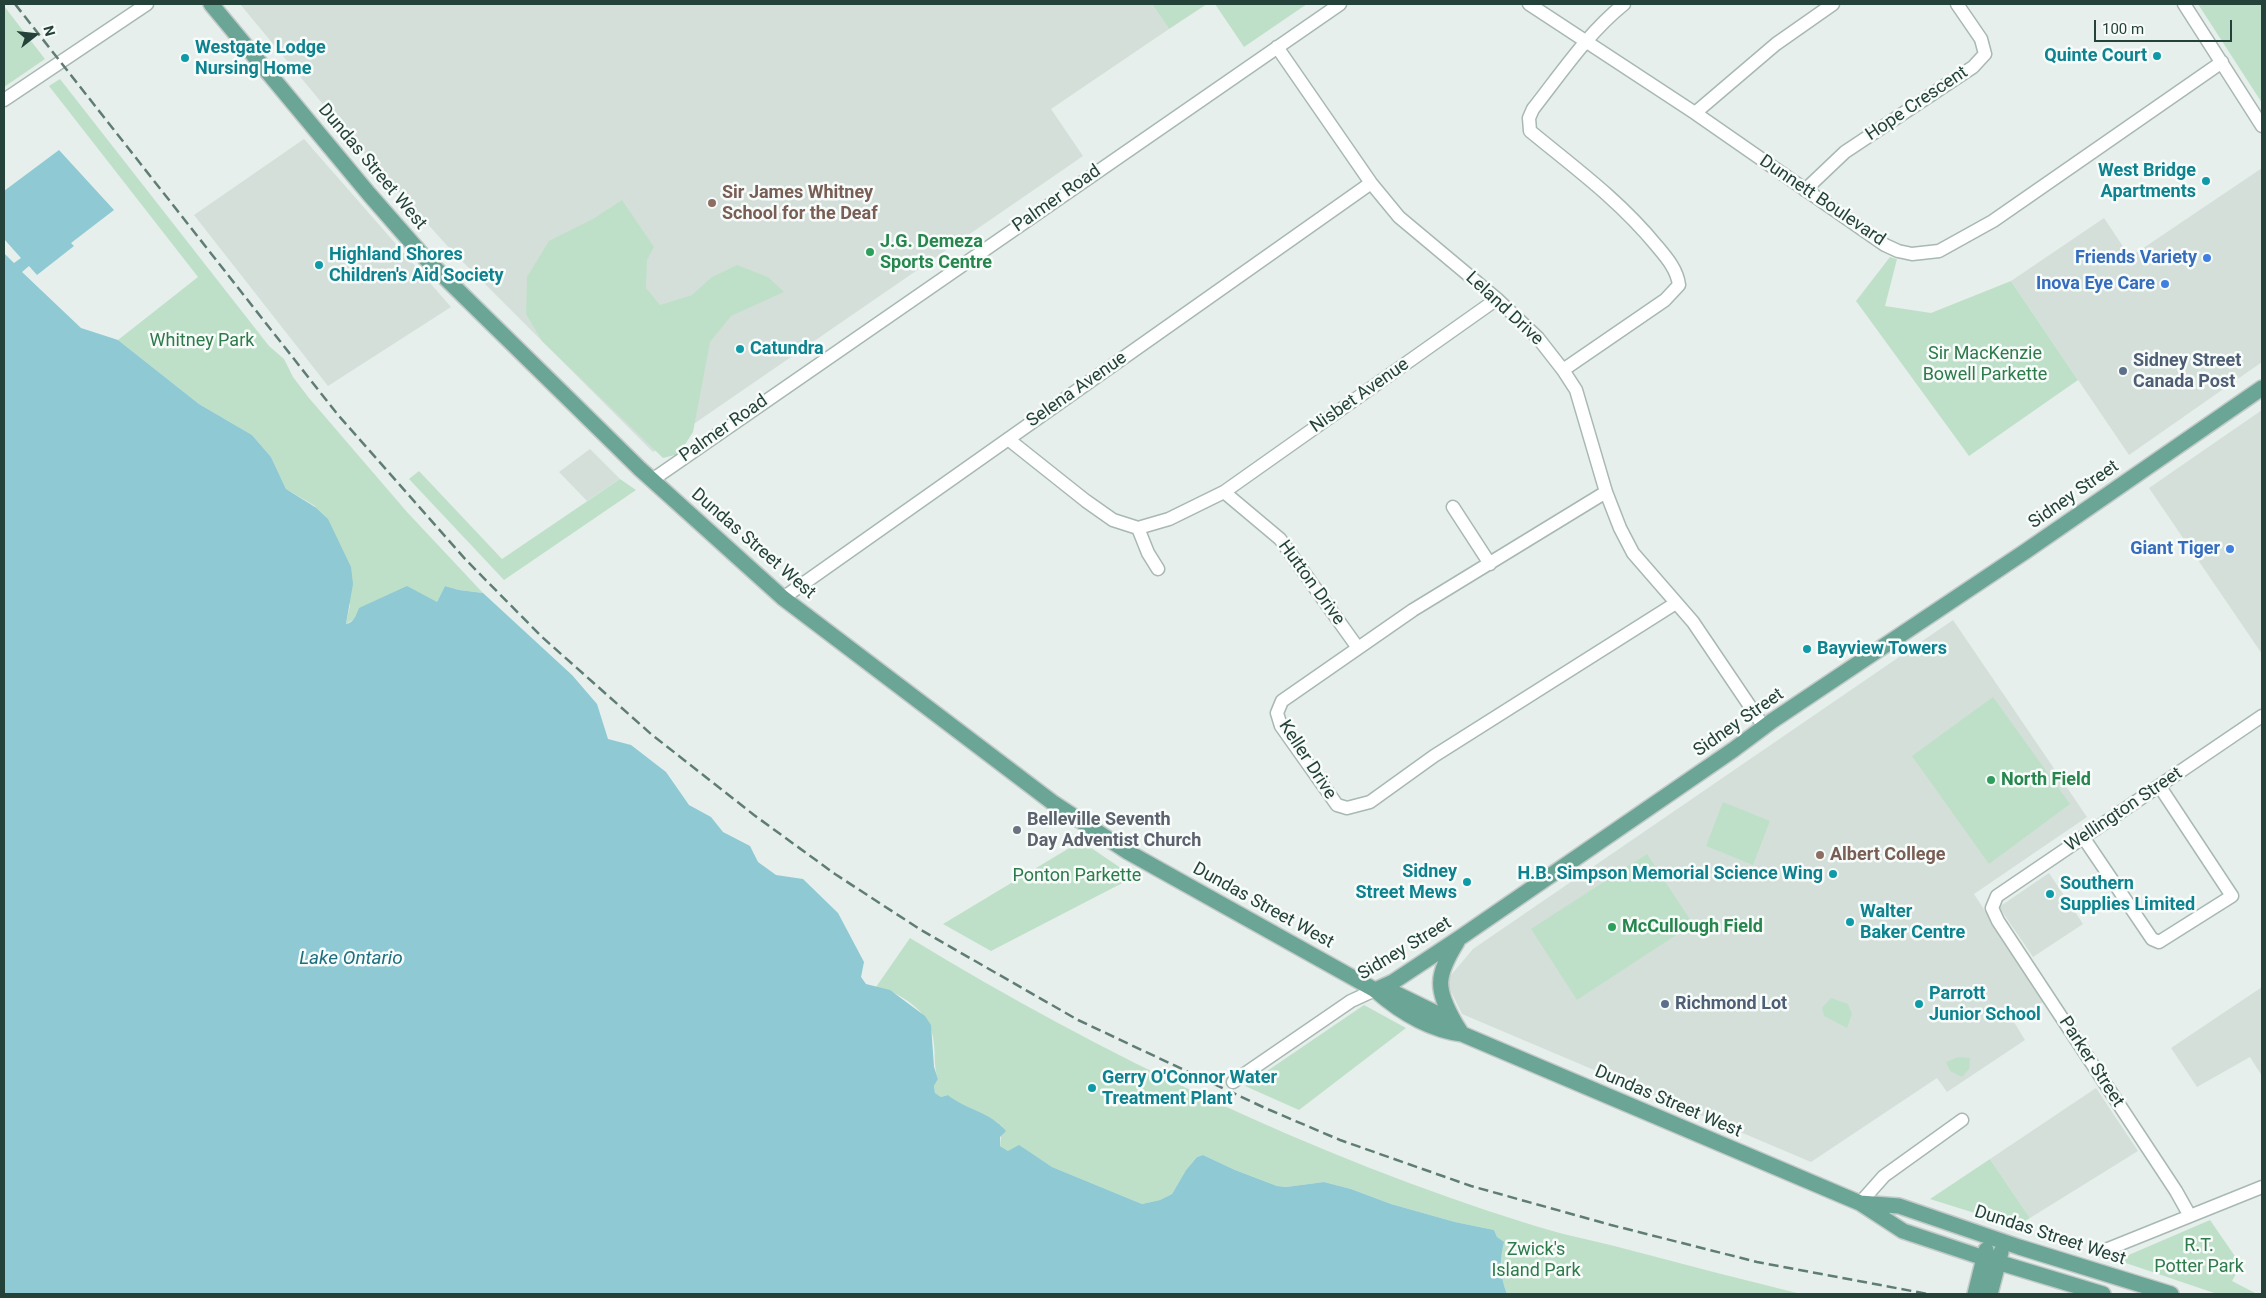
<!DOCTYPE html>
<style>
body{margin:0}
#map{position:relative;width:2266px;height:1298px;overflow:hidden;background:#e6efeb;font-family:Roboto,sans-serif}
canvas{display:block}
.frame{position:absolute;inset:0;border:5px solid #24423a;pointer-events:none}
.north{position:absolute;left:10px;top:10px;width:50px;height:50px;-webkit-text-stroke:4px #f7fbf9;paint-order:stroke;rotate:74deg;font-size:14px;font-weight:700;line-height:20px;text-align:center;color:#24423a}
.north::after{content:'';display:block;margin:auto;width:18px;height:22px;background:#24423a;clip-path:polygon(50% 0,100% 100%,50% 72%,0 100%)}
.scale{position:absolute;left:2094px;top:20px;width:138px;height:22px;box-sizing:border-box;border:2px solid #24423a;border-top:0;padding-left:6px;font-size:15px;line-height:18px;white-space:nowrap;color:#24423a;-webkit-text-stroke:4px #f7fbf9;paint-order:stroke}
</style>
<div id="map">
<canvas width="2266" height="1298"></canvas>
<div class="frame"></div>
<div class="north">N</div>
<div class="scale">100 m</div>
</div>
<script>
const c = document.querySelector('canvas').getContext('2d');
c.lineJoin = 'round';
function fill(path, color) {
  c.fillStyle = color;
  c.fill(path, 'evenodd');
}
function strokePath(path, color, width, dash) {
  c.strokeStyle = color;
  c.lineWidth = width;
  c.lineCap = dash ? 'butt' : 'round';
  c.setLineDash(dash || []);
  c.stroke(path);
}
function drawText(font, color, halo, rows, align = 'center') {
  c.font = font + ' Roboto,sans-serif';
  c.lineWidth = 5;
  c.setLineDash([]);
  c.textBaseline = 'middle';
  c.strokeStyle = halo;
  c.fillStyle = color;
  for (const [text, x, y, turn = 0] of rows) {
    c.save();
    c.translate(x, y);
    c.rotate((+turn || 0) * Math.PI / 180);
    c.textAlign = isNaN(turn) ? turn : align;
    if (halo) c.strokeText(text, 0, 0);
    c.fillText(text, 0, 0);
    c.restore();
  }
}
fill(new Path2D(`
 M 240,4 L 1152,4 L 1169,29 L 1051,109 L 1083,156 L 653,452 L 451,250 L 355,143 Z
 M 304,139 L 451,307 L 328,386 L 194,215 Z
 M 2262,168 L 2262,362 L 2129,455 L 2011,281 L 2104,218 L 2130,257 Z
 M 2262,410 L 2262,654 L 2149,488 Z
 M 590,449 L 620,479 L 587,501 L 559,472 Z
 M 1953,620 L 2087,817 L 1974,894 L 2044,1001 L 2014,1022 L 2025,1040 L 1947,1092 L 1937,1078 L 1811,1162 L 1462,1014 L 1446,981 L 1473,949 Z
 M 2049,873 L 2083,924 L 2033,957 L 1999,907 Z
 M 2262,987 L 2262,1076 L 2250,1057 L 2197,1087 L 2171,1048 Z
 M 2096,1088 L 2138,1151 L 2030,1218 L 1990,1159 Z`), '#d4dfda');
fill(new Path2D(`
 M 1152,4 L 1207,4 L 1169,29 Z
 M 1215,4 L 1307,4 L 1244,47 Z
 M 2198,4 L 2262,4 L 2262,103 Z
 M 4,6 L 45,59 L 4,87 Z
 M 60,79 L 269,346 L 284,359 L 293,377 L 309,398 L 407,512 L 483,593 L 459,590 L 445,586 L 437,602 L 355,619 L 346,624 L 350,605 L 315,506 L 286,489 L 271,457 L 252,435 L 199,404 L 118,340 L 198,277 L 49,86 Z
 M 622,200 L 654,247 L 647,260 L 646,288 L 660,305 L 692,295 L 712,277 L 737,265 L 768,277 L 784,292 L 731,316 L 710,342 L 693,432 L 679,454 L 663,458 L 542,341 L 526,314 L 527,277 L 549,241 L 593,219 Z
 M 1890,257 L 1897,259 L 1885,306 L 1931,313 L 2011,281 L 2078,380 L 1969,456 L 1856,301 Z
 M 419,471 L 502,559 L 620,479 L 636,490 L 504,580 L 409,479 Z
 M 1993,697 L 2070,804 L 1989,864 L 1912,756 Z
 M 1723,802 L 1770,821 L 1753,865 L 1706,846 Z
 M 1081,841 L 1134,877 L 991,951 L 943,924 Z
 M 1647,854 L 1693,924 L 1577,1000 L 1531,929 Z
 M 910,938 C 1104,1056 1312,1156 1529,1224 C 1559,1234 1591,1240 1622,1248 C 1682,1264 1741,1279 1801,1294 L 1507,1294 C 1500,1276 1499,1261 1503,1243 L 1497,1237 L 1494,1230 L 1455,1222 L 1391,1204 L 1351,1189 L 1324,1182 L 1286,1187 L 1277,1186 L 1235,1170 L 1203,1155 L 1197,1157 L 1186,1170 L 1172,1194 L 1160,1200 L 1142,1204 L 1052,1167 L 1036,1157 L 1008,1151 L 1000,1146 L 1002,1126 L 997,1122 L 955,1101 L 948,1095 L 941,1097 L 935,1093 L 934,1086 L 938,1079 C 933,1065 936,1052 933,1037 C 929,1011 900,992 876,987 Z
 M 1831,998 L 1848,1004 L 1852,1014 L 1847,1028 L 1824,1016 L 1822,1008 Z
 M 1364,1005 L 1406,1028 L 1299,1110 L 1245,1086 Z
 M 1958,1057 L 1970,1058 L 1969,1069 L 1962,1077 L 1950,1071 L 1946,1062 Z
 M 1990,1159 L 2030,1218 L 2016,1226 L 1930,1199 Z
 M 2210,1220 L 2241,1265 L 2232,1281 L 2257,1294 L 2217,1294 L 2117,1260 Z`), '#bfe0c8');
fill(new Path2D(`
 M 59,150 L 114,210 L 71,243 L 74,246 L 37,275 L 29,266 L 22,272 L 81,328 L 118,340 L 199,404 L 252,435 L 271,457 L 286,489 L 315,507 L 328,519 L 351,567 L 353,584 L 346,624 C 354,623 356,615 359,608 L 407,586 L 437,602 L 445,586 L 459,590 L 483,593 L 572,675 L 597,704 L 608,739 L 631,745 L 666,772 L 689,805 L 711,817 L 723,832 L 750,846 L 758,862 L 776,875 L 803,879 L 838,913 L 864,962 L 861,977 L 866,984 L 890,990 L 925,1016 L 931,1025 L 934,1067 L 938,1079 L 934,1086 L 935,1093 L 941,1097 L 948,1095 C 966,1110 991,1112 1006,1131 L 1000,1137 L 1000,1146 L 1008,1151 L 1019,1145 L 1052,1167 L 1142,1204 L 1160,1200 L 1172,1194 L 1186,1170 L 1197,1157 L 1203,1155 L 1235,1170 L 1277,1186 L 1286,1187 L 1324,1182 L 1351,1189 L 1391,1204 L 1455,1222 L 1494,1230 L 1497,1237 L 1504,1242 C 1499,1261 1500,1276 1507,1294 L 4,1294 L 4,253 L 14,263 L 21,258 L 4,239 L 4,191 Z`), '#8ec9d4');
const minor = new Path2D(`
 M 1529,4 L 1695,113 L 1885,245 L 1898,251 L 1912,254 L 1939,251 L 1993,221 L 2222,62
 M 2184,4 L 2262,126
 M 1277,47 L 1371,183 L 1399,217 L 1497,299 L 1538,338 L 1563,370 L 1576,390 L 1606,492 L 1620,528 L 1633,553 L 1693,622 L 1764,727
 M 4,100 L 147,4
 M 1695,113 L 1776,44 L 1833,4
 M 1805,190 L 1845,152 L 1973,67 L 1985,54 L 1981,39 L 1957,4
 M 1563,370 L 1665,300 L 1679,285 C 1677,269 1666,257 1656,245 C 1619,200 1575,168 1530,131 L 1529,118 L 1533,109 C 1562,72 1588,33 1624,4
 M 1008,439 L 1086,501 L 1113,520 L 1138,528 L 1169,519 L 1224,492 L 1497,299
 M 652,480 L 1340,4
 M 1224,492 L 1280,539 L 1358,648
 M 1606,492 L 1413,610 L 1282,701 L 1277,713 L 1281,726 L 1337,805 L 1347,808 L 1370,802 L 1434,756 L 1676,603
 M 1453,507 L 1490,564
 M 1138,528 L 1148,553 L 1158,569
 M 783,598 L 1371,183
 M 2083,837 L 2152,939 L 2159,942 L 2232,896 L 2160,787
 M 1233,1082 L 1351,1001 L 1375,990
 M 1860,1203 L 1884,1176 L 1962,1120
 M 2190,1216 L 2176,1191 L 1998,921 L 1992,908 L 1997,896 L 2262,716
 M 2103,1251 L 2262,1187`);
const major = new Path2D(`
 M 211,4 L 369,194 L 425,258 L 640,469 L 783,598 L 1052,802 L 1128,852 L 1375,990 C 1399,1011 1430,1030 1462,1034 L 1860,1203 L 1903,1231 L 1984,1258 L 2103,1294
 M 1375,990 L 1393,982 L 1461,937 L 1733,750 L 1772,721 L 2026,551 L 2262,388
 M 1376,991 L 1397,994 L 1440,1015 L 1455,1023 L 1462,1034
 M 1455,1023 C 1435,988 1436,976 1457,942
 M 1860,1203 L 1899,1206 L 2019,1247 L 2171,1294
 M 1975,1294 L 1986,1250
 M 1990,1294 L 2001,1252`);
strokePath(minor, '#a8b8b2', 15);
strokePath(major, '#c2cac8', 18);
strokePath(minor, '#fff', 12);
strokePath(major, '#6aa596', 15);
strokePath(new Path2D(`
 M 15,4 L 338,415 L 466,560 L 542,637 L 651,734 L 754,815 L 835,874 L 921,930 L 1078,1020 L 1265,1108 L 1340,1140 L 1471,1186 L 1611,1225 L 1757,1262 L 1928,1294`), '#5f7d75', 2.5, [10, 5]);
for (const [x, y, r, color] of [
 [2157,56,5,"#0f9aa8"],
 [185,58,5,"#0f9aa8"],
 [2206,181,5,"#0f9aa8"],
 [712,203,5,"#8d6e63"],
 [870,252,5,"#2e9e5b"],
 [2207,258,5,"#3f7fe0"],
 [319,265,5,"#0f9aa8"],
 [2165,284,5,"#3f7fe0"],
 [740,349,5,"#0f9aa8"],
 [2123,371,5,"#5c6f8a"],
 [2230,549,5,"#3f7fe0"],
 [1807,649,5,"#0f9aa8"],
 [1991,780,5,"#2e9e5b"],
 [1017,830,5,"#6b7280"],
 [1820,855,5,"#8d6e63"],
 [1833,874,5,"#0f9aa8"],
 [1467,882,5,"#0f9aa8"],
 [2050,894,5,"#0f9aa8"],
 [1850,922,5,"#0f9aa8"],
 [1612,927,5,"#2e9e5b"],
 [1665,1004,5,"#5c6f8a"],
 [1919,1004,5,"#0f9aa8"],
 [1092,1088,5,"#0f9aa8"]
]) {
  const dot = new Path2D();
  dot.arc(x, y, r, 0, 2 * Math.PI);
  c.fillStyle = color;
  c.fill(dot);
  strokePath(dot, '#f7fbf9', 2);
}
drawText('bold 18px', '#0d838f', '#f7fbf9', [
 ["Westgate Lodge",195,48],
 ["Nursing Home",195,69],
 ["Quinte Court",2147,56,"right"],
 ["West Bridge",2196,171,"right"],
 ["Apartments",2196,192,"right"],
 ["Highland Shores",329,255],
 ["Children's Aid Society",329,276],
 ["Catundra",750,349],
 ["Bayview Towers",1817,649],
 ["Sidney",1457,872,"right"],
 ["Street Mews",1457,893,"right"],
 ["H.B. Simpson Memorial Science Wing",1823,874,"right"],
 ["Southern",2060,884],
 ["Supplies Limited",2060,905],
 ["Walter",1860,912],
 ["Baker Centre",1860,933],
 ["Parrott",1929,994],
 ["Junior School",1929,1015],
 ["Gerry O'Connor Water",1102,1078],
 ["Treatment Plant",1102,1099]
], 'left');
drawText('18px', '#24423a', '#f7fbf9', [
 ["Hope Crescent",1917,104,-34],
 ["Dundas Street West",372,167,50],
 ["Palmer Road",1057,199,-35],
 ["Dunnett Boulevard",1822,201,34],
 ["Leland Drive",1504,309,43],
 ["Selena Avenue",1077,390,-35],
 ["Nisbet Avenue",1360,396,-35],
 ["Palmer Road",724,429,-35],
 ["Sidney Street",2074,495,-35],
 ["Dundas Street West",753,544,41],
 ["Hutton Drive",1311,583,54],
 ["Sidney Street",1739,723,-35],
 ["Keller Drive",1307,760,57],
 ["Wellington Street",2124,810,-34],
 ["Dundas Street West",1263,906,29],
 ["Sidney Street",1405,949,-31],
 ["Parker Street",2091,1062,57],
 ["Dundas Street West",1668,1102,23],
 ["Dundas Street West",2050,1236,18]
]);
drawText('bold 18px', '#785e54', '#f7fbf9', [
 ["Sir James Whitney",722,193],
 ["School for the Deaf",722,214],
 ["Albert College",1830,855]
], 'left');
drawText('bold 18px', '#27864d', '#f7fbf9', [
 ["J.G. Demeza",880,242],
 ["Sports Centre",880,263],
 ["North Field",2001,780],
 ["McCullough Field",1622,927]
], 'left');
drawText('bold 18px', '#366cbe', '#f7fbf9', [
 ["Friends Variety",2197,258],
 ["Inova Eye Care",2155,284],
 ["Giant Tiger",2220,549]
], 'right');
drawText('18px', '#2d7a4b', '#f7fbf9', [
 ["Whitney Park",202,341],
 ["Sir MacKenzie",1985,354],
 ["Bowell Parkette",1985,375],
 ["Ponton Parkette",1077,876],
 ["R.T.",2199,1246],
 ["Potter Park",2199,1267],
 ["Zwick's",1536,1250],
 ["Island Park",1536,1271]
]);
drawText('bold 18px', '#4e5e75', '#f7fbf9', [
 ["Sidney Street",2133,361],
 ["Canada Post",2133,382],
 ["Richmond Lot",1675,1004]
], 'left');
drawText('bold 18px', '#5b616d', '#f7fbf9', [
 ["Belleville Seventh",1027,820],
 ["Day Adventist Church",1027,841]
], 'left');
drawText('italic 19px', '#1c6f80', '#f7fbf9', [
 ["Lake Ontario",351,959]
]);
</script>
